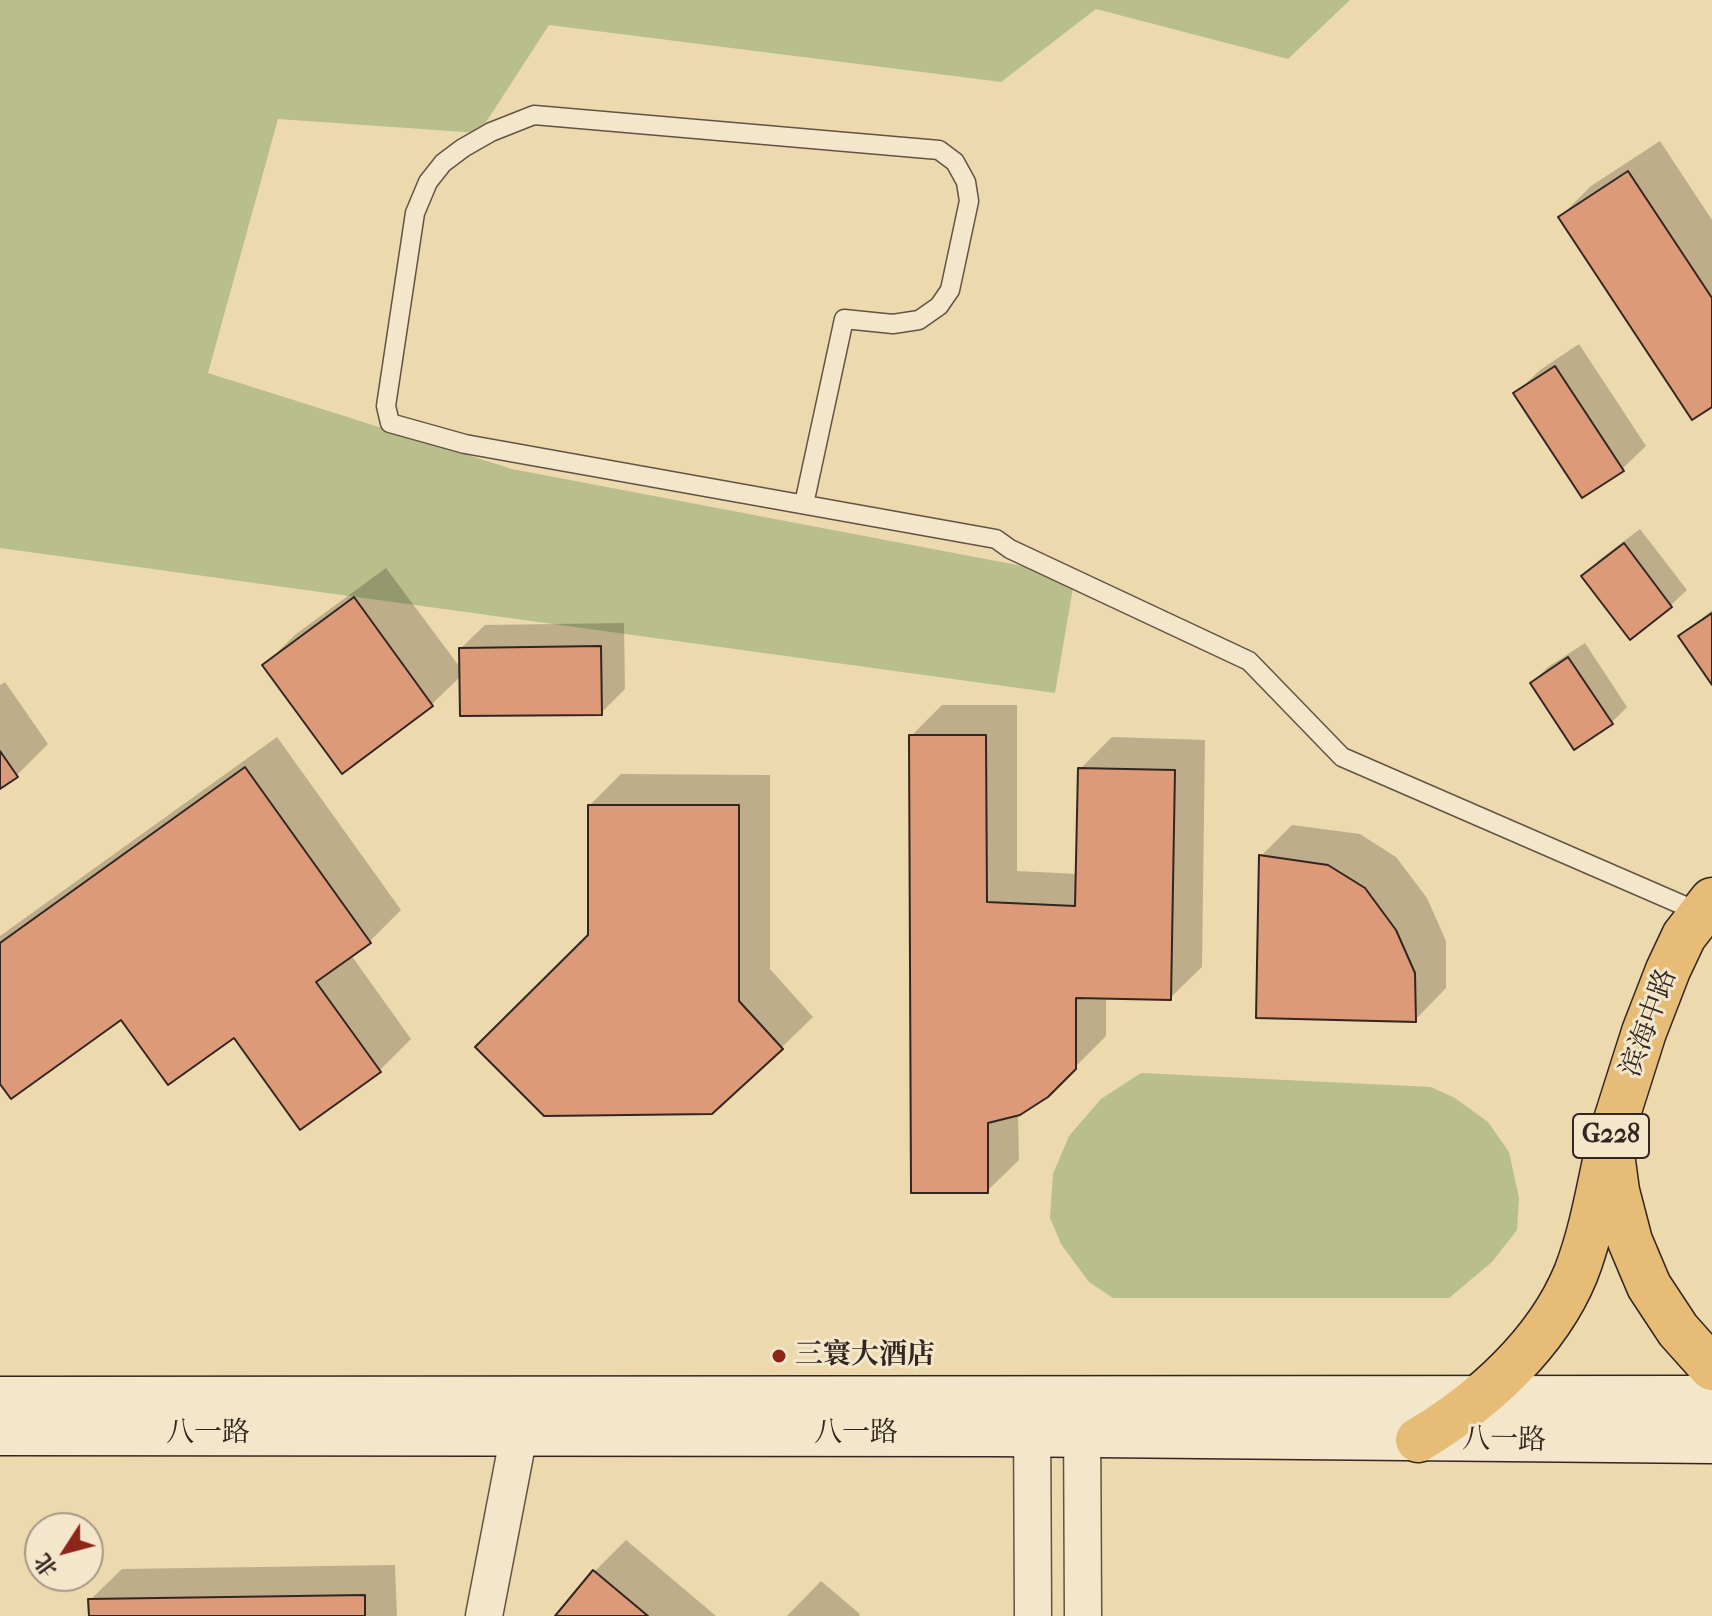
<!DOCTYPE html>
<meta charset="utf-8">
<style>
body{margin:0}
#map{position:relative;width:1712px;height:1616px;overflow:hidden;background:#edd9ae;font-family:"IM FELL French Canon","Noto Serif SC",serif}
canvas{display:block}
.north{position:absolute;left:24px;top:1512px;width:80px;height:80px;box-sizing:border-box;background:#f3e6ca;border:2px solid #a69986;border-radius:50%;rotate:234deg;font-size:22px;font-weight:700;line-height:32px;text-align:center;color:#332620}
.north::after{content:'';display:block;margin:auto;width:28px;height:36px;background:#8f2418;clip-path:polygon(50% 0,100% 100%,50% 72%,0 100%)}
</style>
<div id="map">
<canvas width="1712" height="1616"></canvas>
<div class="north">北</div>
</div>
<script>
const c = document.querySelector('canvas').getContext('2d');
c.lineJoin = 'round';
function fill(path, color) {
  c.fillStyle = color;
  c.fill(path, 'evenodd');
}
function strokePath(path, color, width, dash) {
  c.strokeStyle = color;
  c.lineWidth = width;
  c.lineCap = dash ? 'butt' : 'round';
  c.setLineDash(dash || []);
  c.stroke(path);
}
function drawText(font, color, halo, rows, align = 'center') {
  c.font = font + ' "IM FELL French Canon","Noto Serif SC",serif';
  c.lineWidth = 6;
  c.setLineDash([]);
  c.textBaseline = 'middle';
  c.strokeStyle = halo;
  c.fillStyle = color;
  for (const [text, x, y, turn = 0] of rows) {
    c.save();
    c.translate(x, y);
    c.rotate((+turn || 0) * Math.PI / 180);
    c.textAlign = isNaN(turn) ? turn : align;
    if (halo) c.strokeText(text, 0, 0);
    c.fillText(text, 0, 0);
    c.restore();
  }
}
fill(new Path2D(`
 M 0,0 L 1350,0 L 1288,59 L 1096,9 L 1001,82 L 549,25 L 479,133 L 278,119 L 208,373 L 512,469 L 1075,576 L 1055,693 L 0,548 Z
 M 1141,1073 L 1431,1087 L 1455,1098 L 1488,1122 L 1509,1152 L 1519,1198 L 1517,1230 L 1492,1262 L 1449,1298 L 1113,1298 L 1089,1282 L 1061,1244 L 1050,1218 L 1053,1174 L 1069,1136 L 1101,1099 Z`), '#b8bf8a');
fill(new Path2D(`
 M 1660,141 L 1712,220 L 1712,404 L 1560,217 L 1591,186 Z
 M 1579,344 L 1646,446 L 1622,469 L 1516,393 L 1540,370 Z
 M 1640,529 L 1687,590 L 1671,605 L 1630,637 L 1584,576 L 1599,560 Z
 M 386,568 L 462,670 L 461,648 L 485,625 L 624,623 L 625,689 L 601,713 L 462,675 L 432,704 L 342,771 L 264,665 L 296,634 Z
 M 1712,610 L 1712,681 L 1681,636 Z
 M 1585,643 L 1627,707 L 1612,722 L 1532,683 L 1548,667 Z
 M 5,682 L 48,744 L 17,775 L 0,787 L 0,685 Z
 M 942,705 L 1017,705 L 1017,871 L 1078,874 L 1080,769 L 1112,737 L 1205,740 L 1202,967 L 1170,998 L 1106,997 L 1106,1036 L 1046,1096 L 1018,1113 L 1019,1160 L 987,1191 L 911,736 Z
 M 277,737 L 401,910 L 370,941 L 351,955 L 411,1039 L 380,1070 L 301,1127 L 234,1035 L 121,1017 L 0,1081 L 0,936 Z
 M 621,774 L 770,775 L 770,969 L 813,1017 L 781,1048 L 590,935 L 590,805 Z
 M 1292,825 L 1360,834 L 1396,857 L 1427,898 L 1446,941 L 1446,988 L 1415,1020 L 1261,856 Z
 M 626,1540 L 716,1616 L 558,1616 L 594,1572 Z
 M 395,1565 L 397,1616 L 91,1616 L 90,1600 L 122,1569 Z
 M 821,1581 L 860,1614 L 859,1616 L 787,1616 Z`), '#0003');
const building = new Path2D(`
 M 1628,171 L 1712,298 L 1712,407 L 1692,420 L 1558,217 Z
 M 1555,366 L 1624,471 L 1582,498 L 1513,393 Z
 M 1624,543 L 1672,607 L 1630,640 L 1581,576 Z
 M 354,597 L 433,706 L 342,774 L 262,665 Z
 M 1712,613 L 1712,685 L 1678,636 Z
 M 601,646 L 602,715 L 460,716 L 459,648 Z
 M 1568,657 L 1613,724 L 1574,750 L 1530,683 Z
 M 909,735 L 986,735 L 987,902 L 1075,906 L 1078,768 L 1175,770 L 1171,1000 L 1076,998 L 1076,1069 L 1048,1097 L 1020,1115 L 988,1123 L 988,1193 L 911,1193 Z
 M 0,751 L 18,777 L 0,789 Z
 M 245,767 L 371,943 L 316,982 L 381,1072 L 300,1130 L 234,1038 L 168,1085 L 121,1020 L 11,1099 L 0,1084 L 0,943 Z
 M 588,805 L 739,805 L 739,1001 L 783,1049 L 712,1114 L 544,1116 L 475,1047 L 588,935 Z
 M 1259,855 L 1328,865 L 1365,888 L 1396,930 L 1415,973 L 1416,1022 L 1256,1018 Z
 M 593,1570 L 648,1616 L 555,1616 Z
 M 365,1595 L 365,1616 L 89,1616 L 88,1599 Z`);
fill(building, '#dc9a78');
strokePath(building, '#332620', 2);
const lane = new Path2D(`
 M 804,504 L 844,319 L 893,324 L 919,320 L 939,306 L 950,290 L 969,201 L 966,182 L 955,162 L 939,150 L 534,115 L 491,132 L 463,148 L 443,163 L 428,182 L 415,213 L 386,406 L 390,423 L 465,444 L 996,539 L 1010,549 L 1249,661 L 1342,757 L 1701,913`);
const street = new Path2D(`
 M 1032,1409 L 1033,1616
 M 1082,1410 L 1083,1616
 M 484,1616 L 524,1408`);
const secondary = new Path2D(`
 M 0,1399 L 1712,1398
 M 0,1433 L 995,1434 L 1712,1441`);
const highway = new Path2D(`
 M 1712,900 L 1684,936 L 1668,970 L 1644,1032 L 1610,1139 L 1617,1191 L 1630,1241 L 1649,1286 L 1678,1330 L 1712,1368
 M 1418,1440 C 1482,1402 1547,1344 1576,1273 C 1590,1237 1597,1199 1605,1161`);
strokePath(lane, '#625344', 21);
strokePath(street, '#625344', 39);
strokePath(secondary, '#332620', 47);
strokePath(highway, '#332620', 47);
strokePath(lane, '#f3e6ca', 18);
strokePath(street, '#f3e6ca', 36);
strokePath(secondary, '#f3e6ca', 44);
strokePath(highway, '#e6bc77', 44);
for (const [x, y, r, color] of [
 [779,1356,8,"#8f2418"]
]) {
  const dot = new Path2D();
  dot.arc(x, y, r, 0, 2 * Math.PI);
  c.fillStyle = color;
  c.fill(dot);
  strokePath(dot, '#f3e6ca', 3);
}
for (const [x, y, w] of [
 [1611,1136,76]
]) {
  const box = new Path2D();
  box.roundRect(x - w / 2, y - 22, w, 44, 6);
  c.fillStyle = '#f3e6ca';
  c.fill(box);
  strokePath(box, '#332620', 2);
}
drawText('bold 26px', '#332620', null, [
 ["G228",1611,1136]
]);
drawText('28px', '#332620', '#f3e6ca', [
 ["滨海中路",1650,1023,-70],
 ["八一路",208,1434],
 ["八一路",856,1434],
 ["八一路",1504,1441,1]
]);
drawText('bold 28px', '#332620', '#f3e6ca', [
 ["三寰大酒店",795,1356]
], 'left');
</script>
